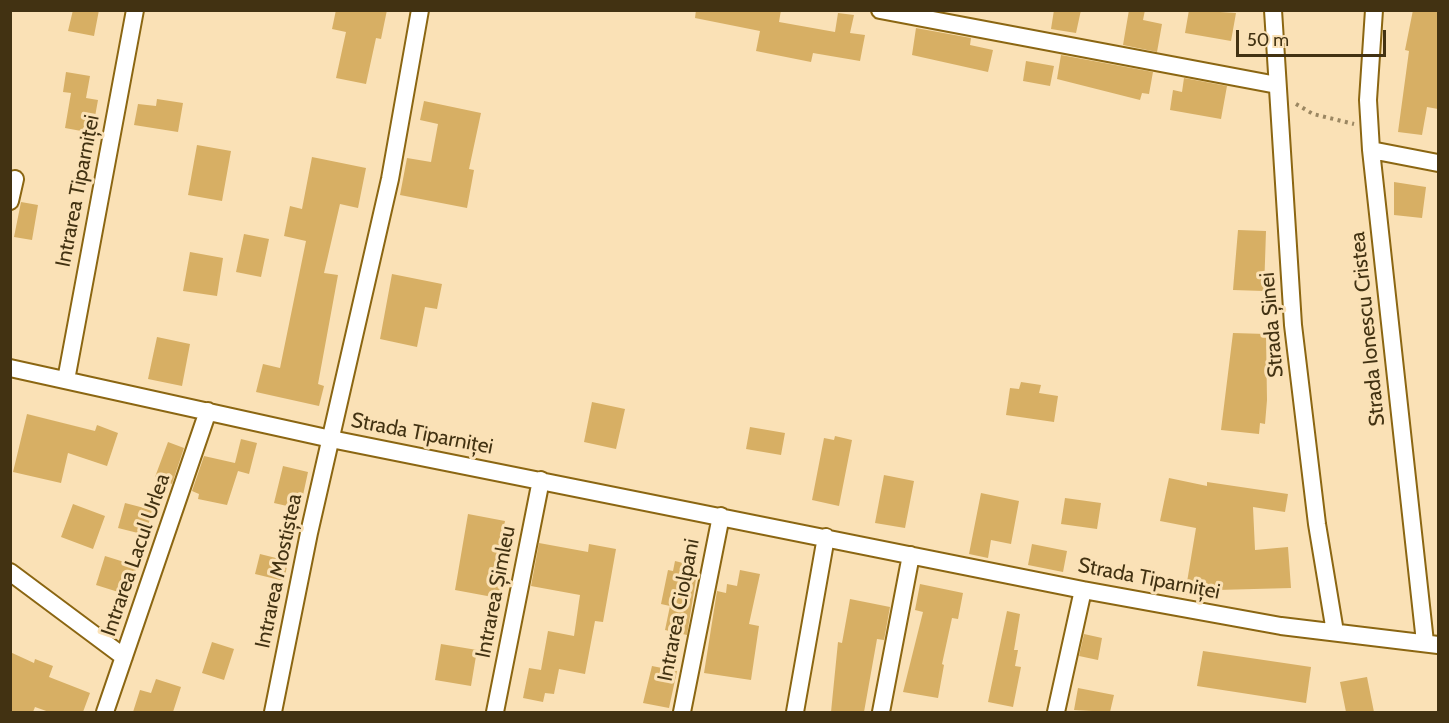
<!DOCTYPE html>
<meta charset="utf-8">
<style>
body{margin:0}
#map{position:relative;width:1449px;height:723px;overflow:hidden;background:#fae1b6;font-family:Cabin,sans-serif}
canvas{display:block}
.frame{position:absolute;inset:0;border:12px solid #423212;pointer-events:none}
.scale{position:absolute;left:1236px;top:30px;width:150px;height:27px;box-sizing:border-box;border:3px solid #423212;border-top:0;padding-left:8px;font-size:18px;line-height:21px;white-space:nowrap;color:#423212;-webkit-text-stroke:4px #fae1b6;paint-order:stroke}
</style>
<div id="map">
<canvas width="1449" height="723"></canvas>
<div class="frame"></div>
<div class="scale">50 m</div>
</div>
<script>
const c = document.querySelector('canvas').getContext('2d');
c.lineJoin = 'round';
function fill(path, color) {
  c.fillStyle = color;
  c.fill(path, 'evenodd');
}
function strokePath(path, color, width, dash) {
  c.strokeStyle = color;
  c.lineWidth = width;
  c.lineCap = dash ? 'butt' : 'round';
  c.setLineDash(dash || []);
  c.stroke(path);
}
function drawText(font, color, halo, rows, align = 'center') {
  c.font = font + ' Cabin,sans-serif';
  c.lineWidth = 6;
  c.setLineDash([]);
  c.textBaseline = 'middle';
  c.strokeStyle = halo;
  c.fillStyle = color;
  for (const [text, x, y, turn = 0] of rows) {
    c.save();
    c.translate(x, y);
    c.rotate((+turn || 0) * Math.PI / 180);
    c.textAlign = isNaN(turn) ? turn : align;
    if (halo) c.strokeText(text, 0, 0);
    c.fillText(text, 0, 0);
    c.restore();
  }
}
fill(new Path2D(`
 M 73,10 L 99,10 L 94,36 L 68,31 Z
 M 336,10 L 387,10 L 381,39 L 376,38 L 366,84 L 336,78 L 346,32 L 332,29 Z
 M 696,10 L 781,10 L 779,22 L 835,32 L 838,13 L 854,15 L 850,33 L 865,35 L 860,61 L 813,53 L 811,62 L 756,51 L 760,31 L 695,18 Z
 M 1054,10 L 1081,10 L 1076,33 L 1051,29 Z
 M 1129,10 L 1145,10 L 1143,20 L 1162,24 L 1157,52 L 1123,45 Z
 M 1189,10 L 1236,13 L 1231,41 L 1185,33 Z
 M 1413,10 L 1438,10 L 1438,109 L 1427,107 L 1422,135 L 1398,132 L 1409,51 L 1405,50 Z
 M 916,28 L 971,38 L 970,45 L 993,50 L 988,72 L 912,55 Z
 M 1061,55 L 1153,72 L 1149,94 L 1142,93 L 1140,100 L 1057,79 Z
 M 1026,61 L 1054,66 L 1050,86 L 1023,81 Z
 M 66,72 L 90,76 L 86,98 L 98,100 L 92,133 L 65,128 L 71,93 L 63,92 Z
 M 1184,78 L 1227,86 L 1221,119 L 1170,110 L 1173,90 L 1182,92 Z
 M 157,99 L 183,103 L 178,132 L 134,125 L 138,104 L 156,106 Z
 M 424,101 L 481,113 L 469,169 L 474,170 L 467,208 L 400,195 L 407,158 L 431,162 L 438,124 L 420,120 Z
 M 197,145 L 231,151 L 222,201 L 188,195 Z
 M 312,157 L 366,168 L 358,208 L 340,204 L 324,273 L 338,275 L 318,384 L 324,386 L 319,406 L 256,392 L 263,364 L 280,368 L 306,241 L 284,236 L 290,206 L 302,209 Z
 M 1394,182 L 1426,187 L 1422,218 L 1394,215 Z
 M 21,202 L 38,205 L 32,240 L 14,237 Z
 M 1238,230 L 1266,231 L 1264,291 L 1233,290 Z
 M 244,234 L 269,239 L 261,277 L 236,272 Z
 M 190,252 L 223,258 L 217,296 L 183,291 Z
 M 392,274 L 442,284 L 437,309 L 425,307 L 417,347 L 380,339 Z
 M 1233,333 L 1266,334 L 1267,400 L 1265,424 L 1260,423 L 1259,434 L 1221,430 Z
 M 157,337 L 190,344 L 182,386 L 148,379 Z
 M 1021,382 L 1041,385 L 1039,393 L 1058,396 L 1054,422 L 1006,415 L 1010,388 L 1019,389 Z
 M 592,402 L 625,409 L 616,449 L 584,442 Z
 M 27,414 L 95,431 L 97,425 L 118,433 L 107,466 L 68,453 L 61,483 L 13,472 Z
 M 750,427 L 785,433 L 781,455 L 746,449 Z
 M 835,436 L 852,440 L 839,506 L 812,500 L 824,438 L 834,440 Z
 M 241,439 L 257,443 L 249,474 L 238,471 L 227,505 L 198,499 L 199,494 L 192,491 L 204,456 L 235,463 Z
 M 168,442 L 184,448 L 172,484 L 155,477 Z
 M 283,466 L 308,472 L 300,509 L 274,503 Z
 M 884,475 L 914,481 L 905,528 L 875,523 Z
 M 1169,478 L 1207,486 L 1207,482 L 1288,494 L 1285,512 L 1253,507 L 1255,550 L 1288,547 L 1291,588 L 1217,590 L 1216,600 L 1185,594 L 1196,528 L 1160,521 Z
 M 981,493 L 1019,501 L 1011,544 L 991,540 L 988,558 L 969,554 Z
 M 1065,498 L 1101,503 L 1097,529 L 1061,524 Z
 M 125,503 L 152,510 L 146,535 L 118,528 Z
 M 73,504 L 105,516 L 93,549 L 61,537 Z
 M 468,514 L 505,521 L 497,565 L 504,566 L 498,598 L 455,590 Z
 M 539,543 L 588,552 L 589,544 L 616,549 L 603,622 L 595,621 L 585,674 L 559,669 L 554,694 L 545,693 L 543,702 L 523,698 L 529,668 L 541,670 L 548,631 L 574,636 L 580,595 L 531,586 Z
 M 1032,544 L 1067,551 L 1063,572 L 1028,565 Z
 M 260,554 L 288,561 L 284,581 L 255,574 Z
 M 105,556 L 137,566 L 128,595 L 96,585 Z
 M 675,561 L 691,565 L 688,577 L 696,579 L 687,635 L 665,630 L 670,606 L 661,604 L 668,570 L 673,571 Z
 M 740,570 L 760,574 L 749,624 L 759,626 L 751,680 L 704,673 L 717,591 L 726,593 L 727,584 L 737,586 Z
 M 920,584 L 963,593 L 958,619 L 952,618 L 942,664 L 944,665 L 938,698 L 903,692 L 923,612 L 915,610 Z
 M 850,599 L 890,607 L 884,640 L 877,639 L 864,712 L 831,712 L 838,642 L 842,643 Z
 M 1007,611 L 1020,614 L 1014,650 L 1018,650 L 1015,666 L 1021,667 L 1013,707 L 988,702 Z
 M 1084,634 L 1102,638 L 1098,660 L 1079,656 Z
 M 212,642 L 234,649 L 224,680 L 202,673 Z
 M 441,644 L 477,650 L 471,686 L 435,680 Z
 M 1203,651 L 1311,667 L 1306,703 L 1197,686 Z
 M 10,652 L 34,663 L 35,659 L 53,666 L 49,677 L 90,693 L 83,712 L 49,712 L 35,707 L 33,712 L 10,712 Z
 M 652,666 L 677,671 L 669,708 L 643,703 Z
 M 1367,677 L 1374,712 L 1346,712 L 1340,682 Z
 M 156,679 L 181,687 L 173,712 L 133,712 L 140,690 L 151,693 Z
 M 1078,688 L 1114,695 L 1110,712 L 1074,710 Z`), '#d7af64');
const minor = new Path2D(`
 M 880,10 L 1277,85
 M 1273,10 L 1293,325 L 1317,524 L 1335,632
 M 1374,10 L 1368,100 L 1371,150 L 1425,642
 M 1371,150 L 1438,163
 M 10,201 L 15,179
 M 10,368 L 331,439 L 1083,590 L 1281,626 L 1438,645
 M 66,380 L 135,10
 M 10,572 L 124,657
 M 105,712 L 208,411
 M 273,712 L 309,533 L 390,179 L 420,10
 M 495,712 L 541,480
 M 682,712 L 721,516
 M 795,712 L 826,537
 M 881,712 L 911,555
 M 1056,712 L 1083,590`);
strokePath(minor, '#8b6612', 20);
strokePath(new Path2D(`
 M 1296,104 L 1313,114 L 1354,124`), '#9b8762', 4, [3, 4.5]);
strokePath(minor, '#fff', 16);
drawText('21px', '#423212', '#fae1b6', [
 ["Intrarea Tiparniței",78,191,-79],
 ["Strada Șinei",1272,325,-95],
 ["Strada Ionescu Cristea",1368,329,-96],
 ["Strada Tiparniței",422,434,11],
 ["Intrarea Lacul Urlea",136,555,-71],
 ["Intrarea Mostiștea",279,571,-78],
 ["Strada Tiparniței",1149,579,11],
 ["Intrarea Șimleu",496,592,-79],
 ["Intrarea Ciolpani",679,610,-79]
]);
</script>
